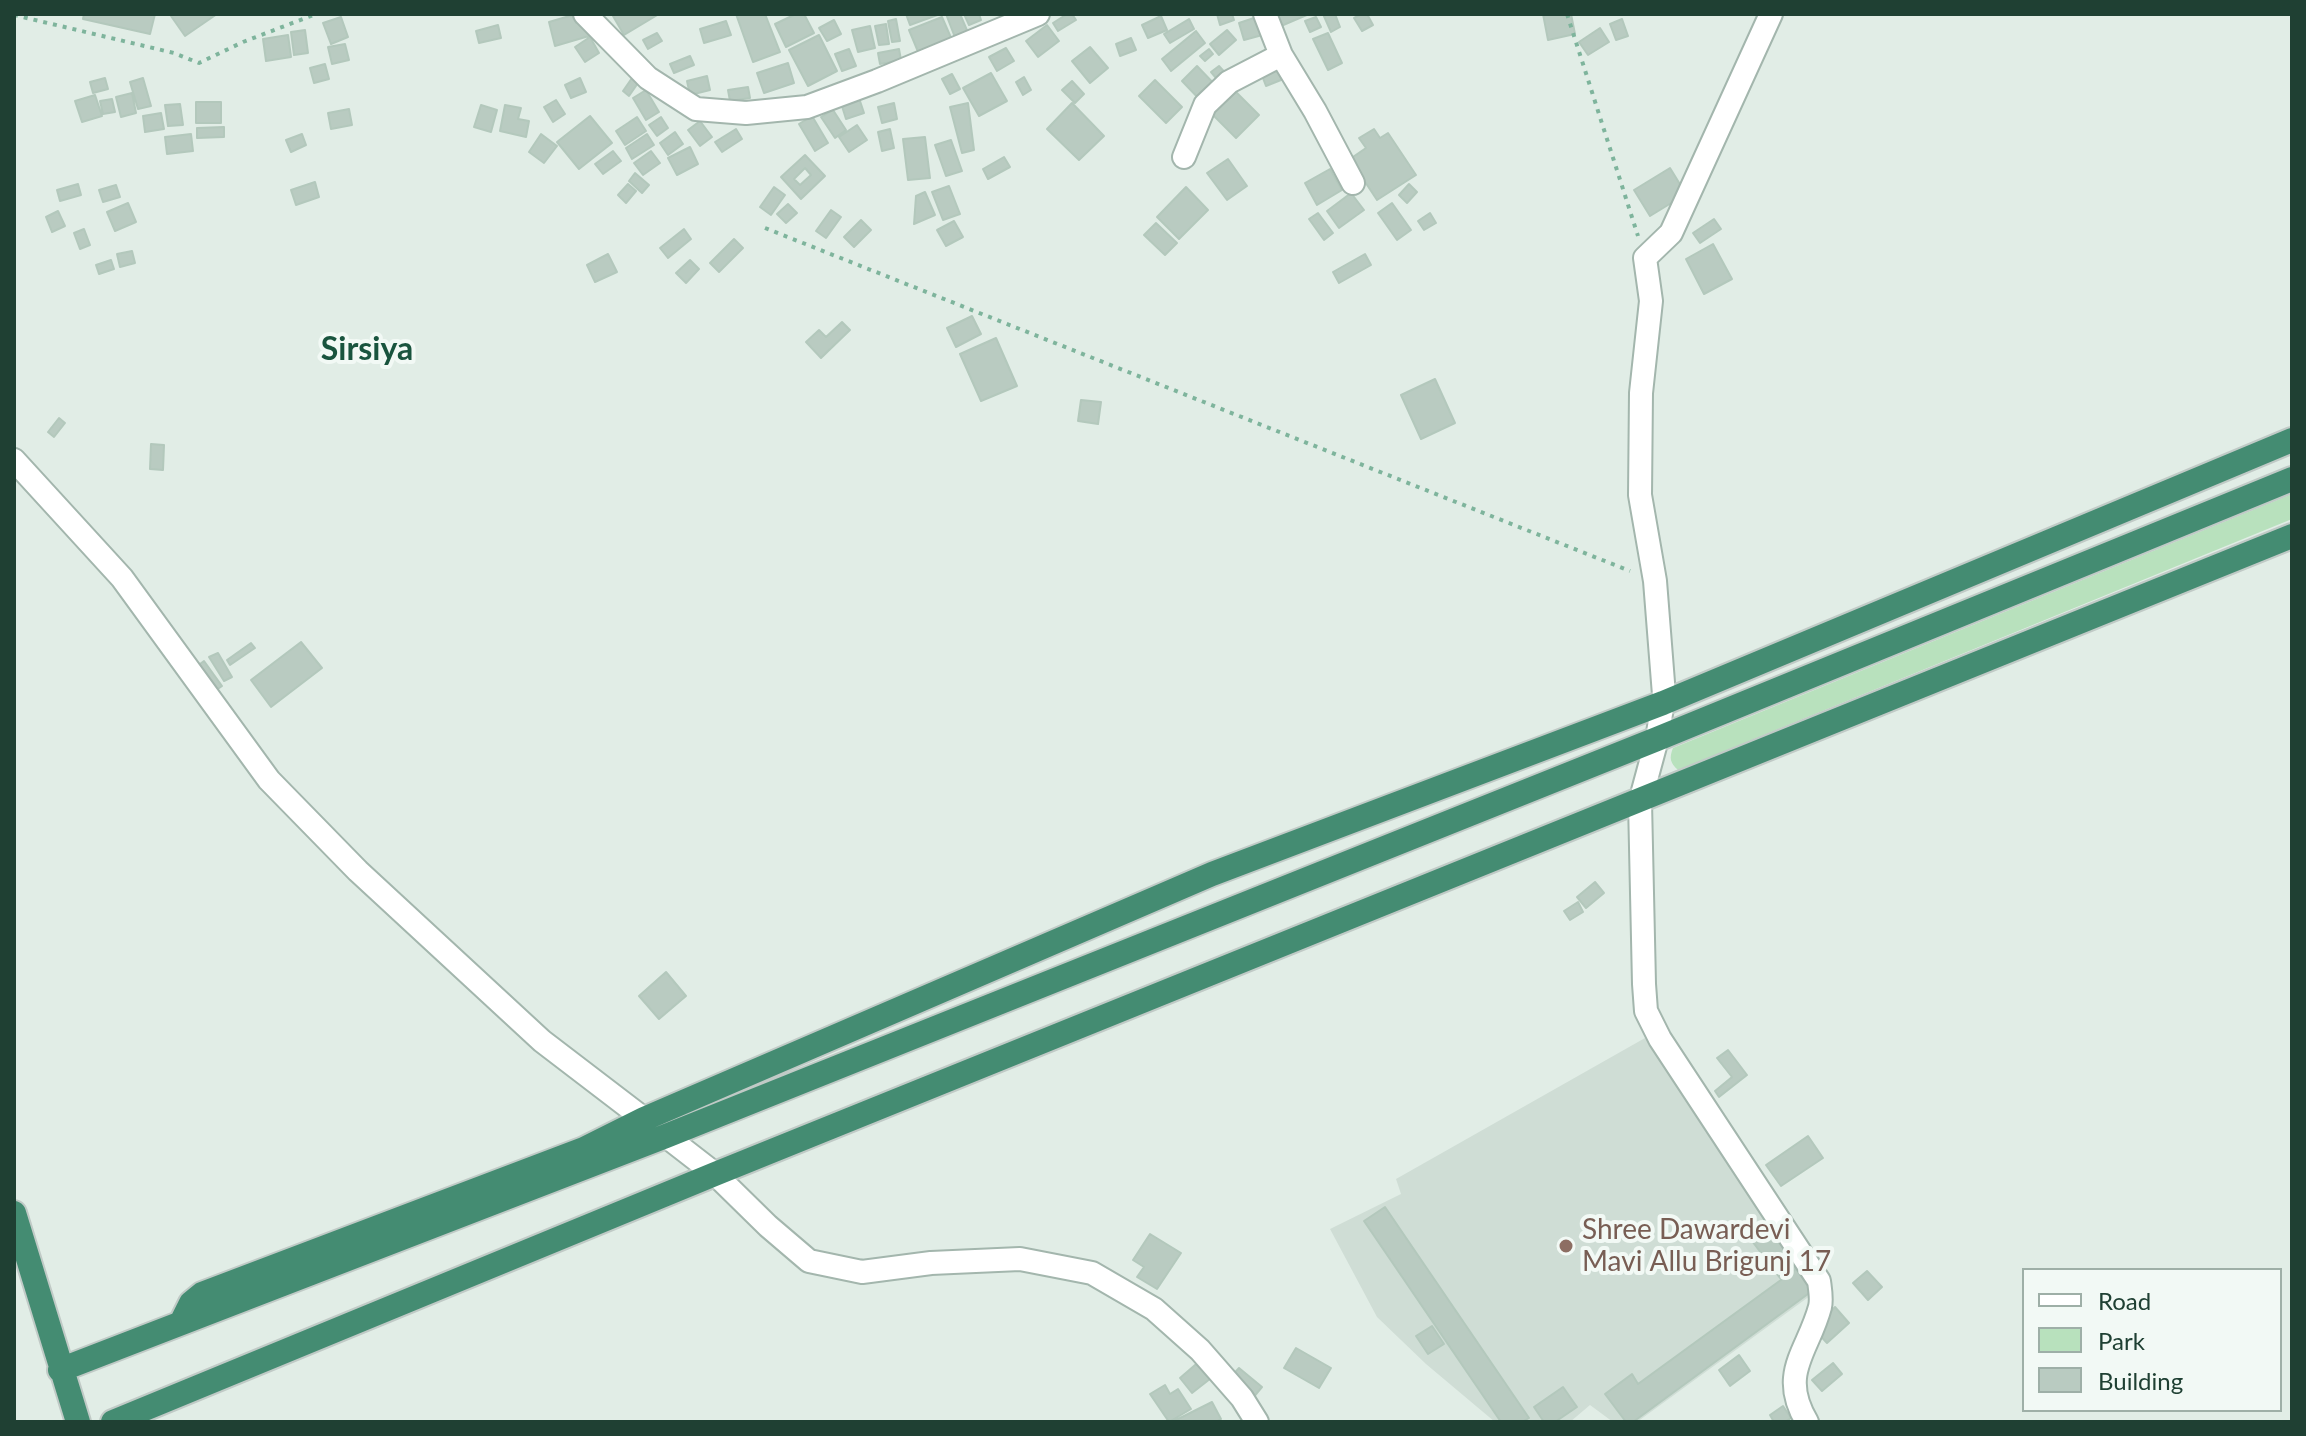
<!DOCTYPE html>
<style>
body{margin:0}
#map{position:relative;width:2306px;height:1436px;overflow:hidden;background:#e1ede6;font-family:Lato,sans-serif}
canvas{display:block}
.frame{position:absolute;inset:0;border:16px solid #1f4033;pointer-events:none}
.legend{position:absolute;left:2022px;top:1268px;width:260px;height:144px;box-sizing:border-box;background:#f2f9f5;border:2px solid #9eafa7;margin:0;padding:10px 14px;list-style:none;font-size:24px;color:#1f4033}
.legend li{display:flex;align-items:center;gap:16px;height:40px}
.legend b{width:40px;border:2px solid #9eafa7}
</style>
<div id="map">
<canvas width="2306" height="1436"></canvas>
<div class="frame"></div>
<ul class="legend">
<li><b style="height:10px;background:#fff"></b>Road</li>
<li><b style="height:22px;background:#b8e1bd"></b>Park</li>
<li><b style="height:22px;background:#b9cbc1"></b>Building</li>
</ul>
</div>
<script>
const c = document.querySelector('canvas').getContext('2d');
c.lineJoin = 'round';
function fill(path, color) {
  c.fillStyle = color;
  c.fill(path, 'evenodd');
}
function strokePath(path, color, width, dash) {
  c.strokeStyle = color;
  c.lineWidth = width;
  c.lineCap = dash ? 'butt' : 'round';
  c.setLineDash(dash || []);
  c.stroke(path);
}
function drawText(font, color, halo, rows, align = 'center') {
  c.font = font + ' Lato,sans-serif';
  c.lineWidth = 8;
  c.setLineDash([]);
  c.textBaseline = 'middle';
  c.strokeStyle = halo;
  c.fillStyle = color;
  for (const [text, x, y, turn = 0] of rows) {
    c.save();
    c.translate(x, y);
    c.rotate((+turn || 0) * Math.PI / 180);
    c.textAlign = isNaN(turn) ? turn : align;
    if (halo) c.strokeText(text, 0, 0);
    c.fillText(text, 0, 0);
    c.restore();
  }
}
fill(new Path2D(`
 M 1645,1038 L 1718,1142 L 1814,1293 L 1637,1422 L 1613,1422 L 1590,1405 L 1570,1422 L 1495,1422 L 1426,1364 L 1377,1317 L 1330,1229 L 1401,1194 L 1396,1179 Z`), '#cfddd5');
fill(new Path2D(`
 M 2292,494 L 2292,519 L 1678,770 C 1670,763 1669,758 1673,748 Z`), '#b8e1bd');
const building = new Path2D(`
 M 84,14 L 155,14 L 150,34 L 83,19 Z
 M 174,14 L 217,14 L 185,36 L 171,16 Z
 M 616,14 L 659,14 L 624,35 L 613,16 Z
 M 736,14 L 765,14 L 780,52 L 753,62 Z
 M 796,14 L 804,14 L 814,33 L 786,47 L 775,24 Z
 M 906,14 L 940,14 L 910,25 Z
 M 946,14 L 960,14 L 969,35 L 956,40 Z
 M 964,14 L 979,14 L 981,20 L 969,25 Z
 M 1067,14 L 1072,14 L 1076,20 L 1058,31 L 1053,23 Z
 M 1217,14 L 1232,14 L 1234,20 L 1220,25 Z
 M 1276,14 L 1309,14 L 1281,26 Z
 M 1323,14 L 1335,14 L 1340,27 L 1331,32 Z
 M 1362,14 L 1367,14 L 1373,25 L 1362,31 L 1354,18 Z
 M 1543,14 L 1571,14 L 1575,34 L 1548,40 Z
 M 573,15 L 576,23 L 584,21 L 589,36 L 555,46 L 549,22 Z
 M 1161,16 L 1167,30 L 1148,38 L 1142,25 Z
 M 1260,16 L 1266,34 L 1244,40 L 1239,23 Z
 M 341,17 L 348,37 L 331,44 L 323,23 Z
 M 942,17 L 952,40 L 919,54 L 909,30 Z
 M 1316,17 L 1321,27 L 1310,32 L 1305,21 Z
 M 896,19 L 900,41 L 892,42 L 888,21 Z
 M 1189,19 L 1194,29 L 1170,43 L 1164,34 Z
 M 1622,19 L 1628,36 L 1616,40 L 1610,24 Z
 M 834,20 L 841,34 L 827,41 L 819,28 Z
 M 726,21 L 731,35 L 704,43 L 700,29 Z
 M 886,24 L 889,44 L 879,45 L 875,26 Z
 M 498,25 L 501,38 L 479,43 L 476,31 Z
 M 1047,25 L 1059,41 L 1038,57 L 1026,41 Z
 M 870,26 L 875,48 L 858,52 L 852,30 Z
 M 1600,28 L 1609,42 L 1588,55 L 1579,42 Z
 M 305,30 L 308,53 L 294,55 L 291,32 Z
 M 1227,30 L 1236,40 L 1219,55 L 1210,44 Z
 M 1196,31 L 1205,43 L 1171,71 L 1162,59 Z
 M 657,33 L 662,41 L 648,49 L 643,40 Z
 M 1328,33 L 1342,63 L 1328,70 L 1313,39 Z
 M 288,35 L 291,57 L 266,61 L 263,39 Z
 M 819,35 L 837,71 L 808,86 L 789,50 Z
 M 590,37 L 599,53 L 585,62 L 575,47 Z
 M 1131,38 L 1136,50 L 1120,56 L 1116,44 Z
 M 345,44 L 349,60 L 332,64 L 328,47 Z
 M 1090,47 L 1108,68 L 1090,83 L 1072,61 Z
 M 1006,48 L 1014,61 L 997,71 L 989,57 Z
 M 849,49 L 856,66 L 842,71 L 835,54 Z
 M 899,49 L 901,60 L 880,64 L 878,53 Z
 M 1209,49 L 1213,54 L 1205,61 L 1200,56 Z
 M 690,56 L 694,65 L 674,73 L 670,64 Z
 M 788,63 L 794,83 L 764,93 L 757,73 Z
 M 325,64 L 329,79 L 314,83 L 310,68 Z
 M 1281,65 L 1286,78 L 1266,86 L 1261,73 Z
 M 1197,66 L 1219,89 L 1204,104 L 1182,81 Z
 M 1219,66 L 1229,77 L 1221,84 L 1211,72 Z
 M 991,73 L 1007,101 L 979,116 L 963,88 Z
 M 952,74 L 960,89 L 950,94 L 942,79 Z
 M 707,76 L 710,90 L 690,95 L 687,81 Z
 M 1024,77 L 1031,90 L 1023,95 L 1016,82 Z
 M 105,78 L 108,89 L 93,93 L 90,82 Z
 M 143,78 L 151,106 L 138,109 L 130,82 Z
 M 580,78 L 586,92 L 571,98 L 565,85 Z
 M 632,78 L 638,83 L 629,96 L 623,91 Z
 M 1155,80 L 1182,107 L 1166,123 L 1139,96 Z
 M 1072,81 L 1084,94 L 1075,103 L 1062,90 Z
 M 1229,85 L 1259,115 L 1236,138 L 1206,108 Z
 M 748,87 L 750,98 L 730,101 L 728,90 Z
 M 646,90 L 659,112 L 646,120 L 633,98 Z
 M 132,93 L 136,113 L 121,117 L 116,97 Z
 M 95,95 L 102,116 L 82,122 L 75,101 Z
 M 859,98 L 864,113 L 846,119 L 841,103 Z
 M 112,99 L 115,112 L 103,114 L 100,101 Z
 M 556,100 L 565,114 L 553,122 L 544,107 Z
 M 196,102 L 221,102 L 221,123 L 196,123 Z
 M 894,103 L 897,119 L 882,123 L 878,107 Z
 M 968,103 L 974,150 L 962,153 L 950,107 Z
 M 1072,103 L 1104,136 L 1079,160 L 1047,129 Z
 M 180,104 L 183,125 L 168,126 L 165,105 Z
 M 481,105 L 497,110 L 491,132 L 474,127 Z
 M 505,105 L 521,108 L 518,119 L 529,121 L 526,137 L 500,131 Z
 M 349,109 L 352,125 L 331,129 L 328,113 Z
 M 833,110 L 846,130 L 835,138 L 821,117 Z
 M 161,113 L 164,129 L 145,132 L 143,116 Z
 M 590,116 L 612,143 L 579,169 L 557,142 Z
 M 812,116 L 828,143 L 815,151 L 799,124 Z
 M 637,117 L 646,131 L 625,145 L 616,131 Z
 M 661,117 L 668,128 L 657,136 L 649,125 Z
 M 700,121 L 712,137 L 700,146 L 688,130 Z
 M 857,125 L 867,140 L 849,152 L 839,137 Z
 M 224,127 L 224,137 L 197,138 L 197,128 Z
 M 736,129 L 742,139 L 722,152 L 715,142 Z
 M 890,129 L 894,148 L 882,151 L 878,132 Z
 M 1374,129 L 1380,138 L 1388,133 L 1416,175 L 1377,200 L 1350,159 L 1366,148 L 1359,138 Z
 M 675,132 L 683,144 L 668,155 L 660,143 Z
 M 191,134 L 193,151 L 167,154 L 165,137 Z
 M 302,134 L 306,145 L 291,152 L 286,140 Z
 M 541,134 L 557,146 L 544,163 L 529,152 Z
 M 647,134 L 654,145 L 632,159 L 626,148 Z
 M 925,137 L 930,178 L 908,180 L 903,139 Z
 M 951,140 L 962,171 L 946,176 L 935,145 Z
 M 690,147 L 698,164 L 677,175 L 668,158 Z
 M 613,151 L 621,161 L 603,174 L 595,164 Z
 M 651,151 L 660,163 L 643,175 L 634,163 Z
 M 805,155 L 825,176 L 801,199 L 781,177 ZM 805,168 L 811,175 L 800,185 L 794,179 Z
 M 1004,157 L 1010,167 L 988,179 L 983,169 Z
 M 1228,159 L 1247,186 L 1227,200 L 1207,173 Z
 M 1670,168 L 1686,194 L 1650,216 L 1634,190 Z
 M 1330,169 L 1342,190 L 1317,205 L 1305,183 Z
 M 635,173 L 649,185 L 642,193 L 629,181 Z
 M 315,182 L 319,197 L 296,205 L 291,190 Z
 M 78,184 L 81,195 L 60,201 L 57,190 Z
 M 628,184 L 636,191 L 626,203 L 618,195 Z
 M 1409,184 L 1417,192 L 1407,203 L 1399,195 Z
 M 116,185 L 120,197 L 103,202 L 99,190 Z
 M 949,186 L 960,214 L 943,220 L 932,192 Z
 M 774,187 L 785,195 L 771,215 L 760,207 Z
 M 1186,187 L 1208,210 L 1179,239 L 1157,217 Z
 M 925,192 L 935,215 L 914,224 L 916,196 Z
 M 1351,193 L 1364,210 L 1339,228 L 1327,211 Z
 M 128,203 L 136,222 L 115,231 L 107,212 Z
 M 1392,203 L 1411,230 L 1397,240 L 1378,213 Z
 M 788,204 L 797,213 L 786,223 L 777,214 Z
 M 831,210 L 841,217 L 826,238 L 816,231 Z
 M 58,211 L 65,226 L 52,232 L 46,217 Z
 M 1318,213 L 1333,233 L 1324,240 L 1309,219 Z
 M 1430,213 L 1436,223 L 1424,230 L 1418,221 Z
 M 1714,219 L 1721,229 L 1700,243 L 1693,233 Z
 M 861,220 L 871,230 L 854,247 L 844,237 Z
 M 954,221 L 963,237 L 946,246 L 937,230 Z
 M 1156,223 L 1177,243 L 1165,255 L 1144,235 Z
 M 84,229 L 90,245 L 80,249 L 74,233 Z
 M 684,229 L 691,239 L 668,258 L 660,248 Z
 M 734,239 L 743,248 L 719,272 L 710,263 Z
 M 1713,244 L 1732,279 L 1704,294 L 1686,259 Z
 M 132,251 L 135,263 L 120,267 L 117,254 Z
 M 608,254 L 617,272 L 595,282 L 587,265 Z
 M 1365,254 L 1371,265 L 1339,283 L 1333,272 Z
 M 111,260 L 114,269 L 99,274 L 96,265 Z
 M 690,260 L 699,269 L 686,283 L 676,273 Z
 M 972,316 L 981,334 L 956,347 L 947,328 Z
 M 842,322 L 850,330 L 821,358 L 806,342 L 819,330 L 826,337 Z
 M 996,338 L 1017,386 L 981,401 L 960,354 Z
 M 1435,379 L 1455,423 L 1421,439 L 1401,395 Z
 M 1081,400 L 1101,402 L 1098,424 L 1078,421 Z
 M 59,418 L 65,423 L 54,437 L 48,432 Z
 M 151,444 L 164,445 L 163,470 L 150,469 Z
 M 301,642 L 322,668 L 271,707 L 251,680 Z
 M 251,643 L 255,648 L 230,665 L 227,660 Z
 M 218,653 L 232,677 L 224,681 L 209,657 Z
 M 204,661 L 222,686 L 215,691 L 196,667 Z
 M 1595,882 L 1604,893 L 1586,908 L 1577,897 Z
 M 1578,902 L 1583,912 L 1570,920 L 1564,911 Z
 M 666,972 L 686,996 L 659,1019 L 639,996 Z
 M 1728,1050 L 1747,1075 L 1719,1097 L 1715,1091 L 1732,1077 L 1717,1058 Z
 M 1808,1136 L 1823,1158 L 1781,1186 L 1766,1165 Z
 M 1385,1207 L 1529,1418 L 1522,1422 L 1501,1422 L 1364,1221 Z
 M 1771,1221 L 1801,1263 L 1780,1278 L 1749,1237 Z
 M 1150,1234 L 1181,1253 L 1157,1289 L 1137,1277 L 1144,1267 L 1133,1260 Z
 M 1796,1269 L 1812,1291 L 1633,1422 L 1626,1422 L 1605,1394 L 1632,1374 L 1638,1384 Z
 M 1867,1271 L 1882,1287 L 1868,1300 L 1853,1283 Z
 M 1835,1307 L 1849,1323 L 1827,1343 L 1813,1328 Z
 M 1432,1326 L 1444,1344 L 1428,1354 L 1416,1336 Z
 M 1296,1348 L 1331,1368 L 1319,1388 L 1284,1368 Z
 M 1739,1355 L 1750,1371 L 1730,1386 L 1719,1370 Z
 M 1202,1359 L 1215,1375 L 1192,1393 L 1180,1378 Z
 M 1833,1363 L 1842,1374 L 1822,1391 L 1812,1380 Z
 M 1239,1368 L 1262,1387 L 1252,1399 L 1229,1379 Z
 M 1165,1385 L 1170,1394 L 1178,1389 L 1191,1409 L 1169,1422 L 1150,1394 Z
 M 1563,1387 L 1577,1407 L 1555,1422 L 1544,1422 L 1534,1407 Z
 M 1212,1402 L 1221,1419 L 1216,1422 L 1172,1422 Z
 M 1783,1406 L 1791,1418 L 1785,1422 L 1774,1422 L 1770,1415 Z`);
fill(building, '#b9cbc1');
strokePath(building, '#b3c8bc', 2);
const minor = new Path2D(`
 M 585,14 L 648,78 L 696,109 L 746,113 L 807,107 L 877,81 L 1038,14
 M 1265,14 L 1281,55 L 1315,111 L 1353,183
 M 1771,14 L 1671,233 L 1645,258 L 1651,301 L 1641,393 L 1640,495 L 1655,581 L 1664,695 L 1657,739 L 1640,802 L 1644,984 L 1646,1011 L 1660,1039 L 1819,1281 C 1820,1289 1822,1299 1820,1307 C 1808,1352 1778,1373 1807,1422
 M 1184,157 L 1205,105 L 1229,82 L 1281,55
 M 14,460 L 122,578 L 269,780 L 358,871 L 542,1041 L 644,1119
 M 666,1136 L 715,1174 L 768,1226 L 809,1261 L 862,1272 L 931,1263 L 1020,1259 L 1092,1273 L 1154,1309 L 1200,1350 L 1242,1398 L 1257,1422`);
const trunk = new Path2D(`
 M 14,1213 L 78,1422
 M 181,1323 L 191,1303 L 202,1294 L 584,1149 L 644,1119 L 1212,874 L 1663,703 L 2292,440
 M 60,1370 L 666,1136 L 1657,739 L 2292,479
 M 113,1422 L 715,1174 L 2292,536`);
strokePath(minor, '#a3b6ad', 26);
strokePath(trunk, '#c0cac6', 28);
strokePath(new Path2D(`
 M 1567,14 L 1638,236
 M 14,15 L 174,53 L 199,63 L 243,42 L 316,14
 M 765,228 L 1630,571`), '#7eb49c', 4, [4, 6]);
strokePath(minor, '#fff', 22);
strokePath(trunk, '#448c72', 24);
for (const [x, y, r, color] of [
 [1566,1246,8,"#8d6e63"]
]) {
  const dot = new Path2D();
  dot.arc(x, y, r, 0, 2 * Math.PI);
  c.fillStyle = color;
  c.fill(dot);
  strokePath(dot, '#f2f9f5', 3);
}
drawText('28px', '#785e54', '#f2f9f5', [
 ["Shree Dawardevi",1582,1230],
 ["Mavi Allu Brigunj 17",1582,1262]
], 'left');
drawText('bold 32px', '#19543e', '#f2f9f5', [
 ["Sirsiya",367,350]
]);
</script>
